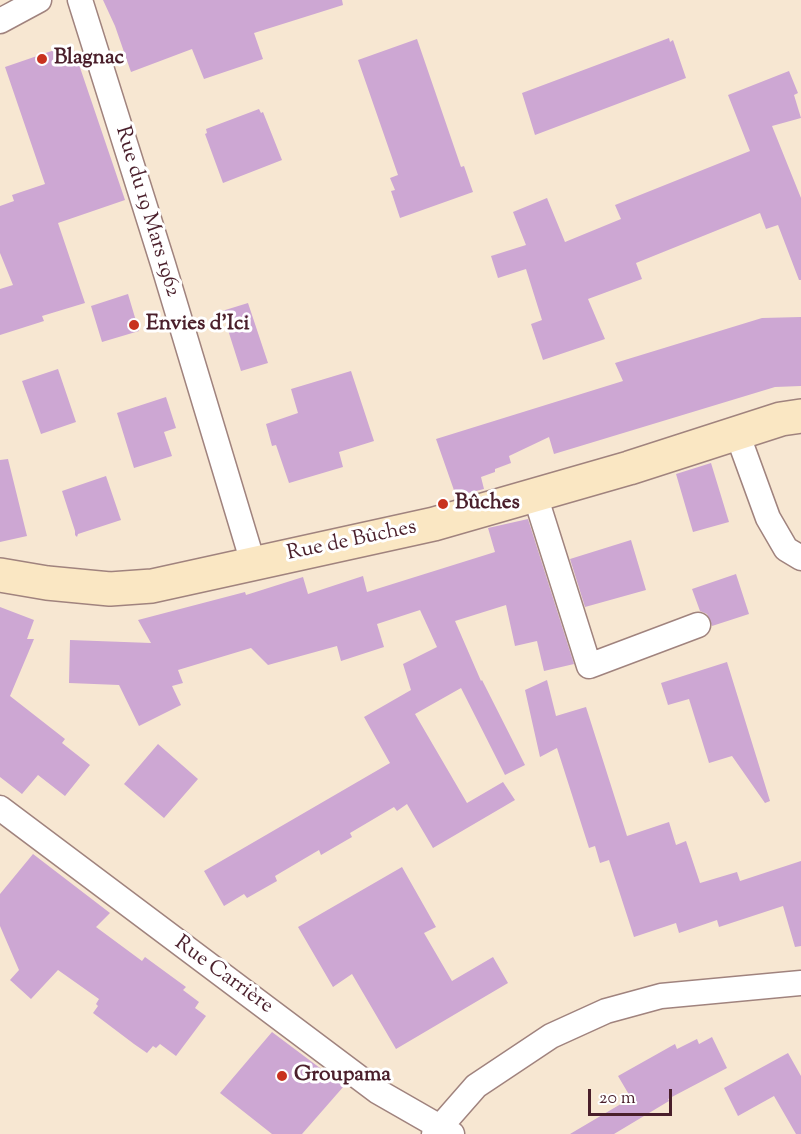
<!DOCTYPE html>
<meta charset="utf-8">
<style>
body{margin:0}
#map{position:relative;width:801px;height:1134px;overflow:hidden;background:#f7e7d2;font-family:"Sorts Mill Goudy",serif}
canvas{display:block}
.scale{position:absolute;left:588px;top:1089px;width:84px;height:27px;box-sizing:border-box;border:3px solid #4a1f2b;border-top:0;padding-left:8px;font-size:18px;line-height:21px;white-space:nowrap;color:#4a1f2b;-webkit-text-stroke:4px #fff;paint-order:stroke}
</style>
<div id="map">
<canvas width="801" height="1134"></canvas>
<div class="scale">20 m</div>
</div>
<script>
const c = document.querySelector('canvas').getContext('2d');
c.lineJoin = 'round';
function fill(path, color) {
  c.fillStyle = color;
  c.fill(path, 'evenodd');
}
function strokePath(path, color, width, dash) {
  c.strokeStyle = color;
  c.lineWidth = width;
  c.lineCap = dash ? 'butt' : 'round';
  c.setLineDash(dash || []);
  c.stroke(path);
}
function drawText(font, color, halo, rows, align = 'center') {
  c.font = font + ' "Sorts Mill Goudy",serif';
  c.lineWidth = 6;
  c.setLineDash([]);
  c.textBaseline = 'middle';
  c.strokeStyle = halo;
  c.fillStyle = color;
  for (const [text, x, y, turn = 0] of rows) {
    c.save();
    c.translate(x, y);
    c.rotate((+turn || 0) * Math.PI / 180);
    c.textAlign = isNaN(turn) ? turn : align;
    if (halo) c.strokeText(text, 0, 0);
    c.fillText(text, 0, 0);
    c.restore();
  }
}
fill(new Path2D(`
 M 103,0 L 342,0 L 343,5 L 254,33 L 263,59 L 204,79 L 192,49 L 131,72 L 115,26 Z
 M 669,38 L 670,42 L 673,40 L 686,78 L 535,135 L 522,93 Z
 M 417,39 L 461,167 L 464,166 L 473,192 L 400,218 L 391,191 L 395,190 L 390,178 L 398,175 L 358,60 Z
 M 72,44 L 125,200 L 58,223 L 85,303 L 42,316 L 44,321 L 0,335 L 0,289 L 13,285 L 0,253 L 0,206 L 14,201 L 12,195 L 45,184 L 5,67 Z
 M 789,71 L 798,93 L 794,95 L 801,118 L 772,126 L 801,198 L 801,280 L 799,280 L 778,225 L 766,229 L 760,213 L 636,263 L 642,279 L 588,299 L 605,339 L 543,360 L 531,324 L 542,320 L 526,269 L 498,278 L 491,256 L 526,245 L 513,212 L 547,198 L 565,242 L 621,219 L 615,205 L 750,151 L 728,95 Z
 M 259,109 L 261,113 L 263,112 L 282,160 L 223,183 L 205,134 L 207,133 L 206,129 Z
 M 128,294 L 139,331 L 102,342 L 91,306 Z
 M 248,303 L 268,363 L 241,371 L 222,311 Z
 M 801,317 L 801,386 L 775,387 L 554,454 L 549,437 L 509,456 L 511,463 L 495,469 L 495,472 L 481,477 L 484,489 L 456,496 L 436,439 L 623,381 L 615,363 L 762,318 Z
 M 58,369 L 76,422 L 41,434 L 22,381 Z
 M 351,371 L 374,441 L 339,452 L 343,467 L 289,483 L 276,445 L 272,446 L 266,424 L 298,413 L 291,389 Z
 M 166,397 L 176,428 L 164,432 L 172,456 L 134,468 L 117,413 Z
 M 8,459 L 27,536 L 0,542 L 0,460 Z
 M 711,463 L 729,522 L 693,532 L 676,474 Z
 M 106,476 L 121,520 L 78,534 L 77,537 L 75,535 L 75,531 L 62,491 Z
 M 528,519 L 574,664 L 544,671 L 537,641 L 515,646 L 506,605 L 455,621 L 481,681 L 482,680 L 525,765 L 505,775 L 461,688 L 415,714 L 467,803 L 503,782 L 515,800 L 433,848 L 407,804 L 397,811 L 394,807 L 350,833 L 352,837 L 321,855 L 319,850 L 275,876 L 277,881 L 247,898 L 244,894 L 224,906 L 204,871 L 390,763 L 364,717 L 411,690 L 403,664 L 437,647 L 420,610 L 377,624 L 384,647 L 341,661 L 337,646 L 268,665 L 251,648 L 178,670 L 183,683 L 172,686 L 181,705 L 139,726 L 119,685 L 69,683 L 70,640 L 151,643 L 138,620 L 245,592 L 246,595 L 303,577 L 308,594 L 363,576 L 367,592 L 495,552 L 488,528 Z
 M 631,540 L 646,590 L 585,607 L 570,559 Z
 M 736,574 L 749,614 L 712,626 L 707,614 L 700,611 L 692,589 Z
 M 0,607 L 34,620 L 27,639 L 34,639 L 10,696 L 65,739 L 62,743 L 90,765 L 65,796 L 38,775 L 22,794 L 0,777 Z
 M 727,662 L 770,801 L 765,803 L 732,756 L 709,763 L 689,699 L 668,705 L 661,683 Z
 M 547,680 L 556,716 L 586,707 L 627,836 L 669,822 L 676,845 L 686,841 L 700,883 L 737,872 L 740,881 L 801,861 L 801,946 L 795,947 L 783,906 L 719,927 L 717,920 L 679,933 L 676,923 L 634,937 L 609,860 L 600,863 L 595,846 L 589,848 L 557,748 L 540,757 L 525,690 Z
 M 158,744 L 198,779 L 164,818 L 124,784 Z
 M 33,854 L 110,913 L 96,927 L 142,961 L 145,957 L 186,987 L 183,990 L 199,1002 L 195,1008 L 206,1016 L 176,1056 L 160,1044 L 156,1048 L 153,1046 L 147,1053 L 134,1044 L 93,1013 L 98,1006 L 96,1004 L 99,999 L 58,970 L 31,999 L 10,980 L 19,970 L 0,926 L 0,894 Z
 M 402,867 L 436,927 L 424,933 L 452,981 L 493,957 L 508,983 L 396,1049 L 352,974 L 333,987 L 298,927 Z
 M 272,1032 L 344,1086 L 302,1134 L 272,1134 L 220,1093 Z
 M 712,1037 L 727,1068 L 668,1099 L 669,1101 L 614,1134 L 570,1134 L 631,1098 L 618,1076 L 675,1044 L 677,1049 L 697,1039 L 699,1044 Z
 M 788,1053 L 801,1076 L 801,1134 L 796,1134 L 774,1096 L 738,1116 L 724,1088 Z`), '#cda7d3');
const street = new Path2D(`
 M 80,0 L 163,264 L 253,563
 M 0,21 L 39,0
 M 737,433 L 768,518 L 786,549 L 801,558
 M 535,495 L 589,666 L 698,625
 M 0,808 L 377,1091 L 452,1134
 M 434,1134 L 476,1086 L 551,1036 L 606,1011 L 661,996 L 801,983`);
const secondary = new Path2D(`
 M 0,575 L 47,583 L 110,589 L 152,586 L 434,524 L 629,468 L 781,419 L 801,416`);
strokePath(street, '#a0837e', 27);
strokePath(secondary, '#a0837e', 36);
strokePath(street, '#fff', 24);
strokePath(secondary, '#fae7c3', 33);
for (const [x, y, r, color] of [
 [42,59,6,"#c8321e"],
 [134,325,6,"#c8321e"],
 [443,504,6,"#c8321e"],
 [282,1076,6,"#c8321e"]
]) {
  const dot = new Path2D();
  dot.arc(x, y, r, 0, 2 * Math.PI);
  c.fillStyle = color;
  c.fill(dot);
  strokePath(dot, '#fff', 2);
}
drawText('bold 21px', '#4a1f2b', '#fff', [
 ["Blagnac",54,59],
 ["Envies d'Ici",146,325],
 ["Bûches",455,504],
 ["Groupama",294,1076]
], 'left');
drawText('21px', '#4a1f2b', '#fff', [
 ["Rue du 19 Mars 1962",146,212,73],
 ["Rue de Bûches",352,542,-12],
 ["Rue Carrière",223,976,36]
]);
</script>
